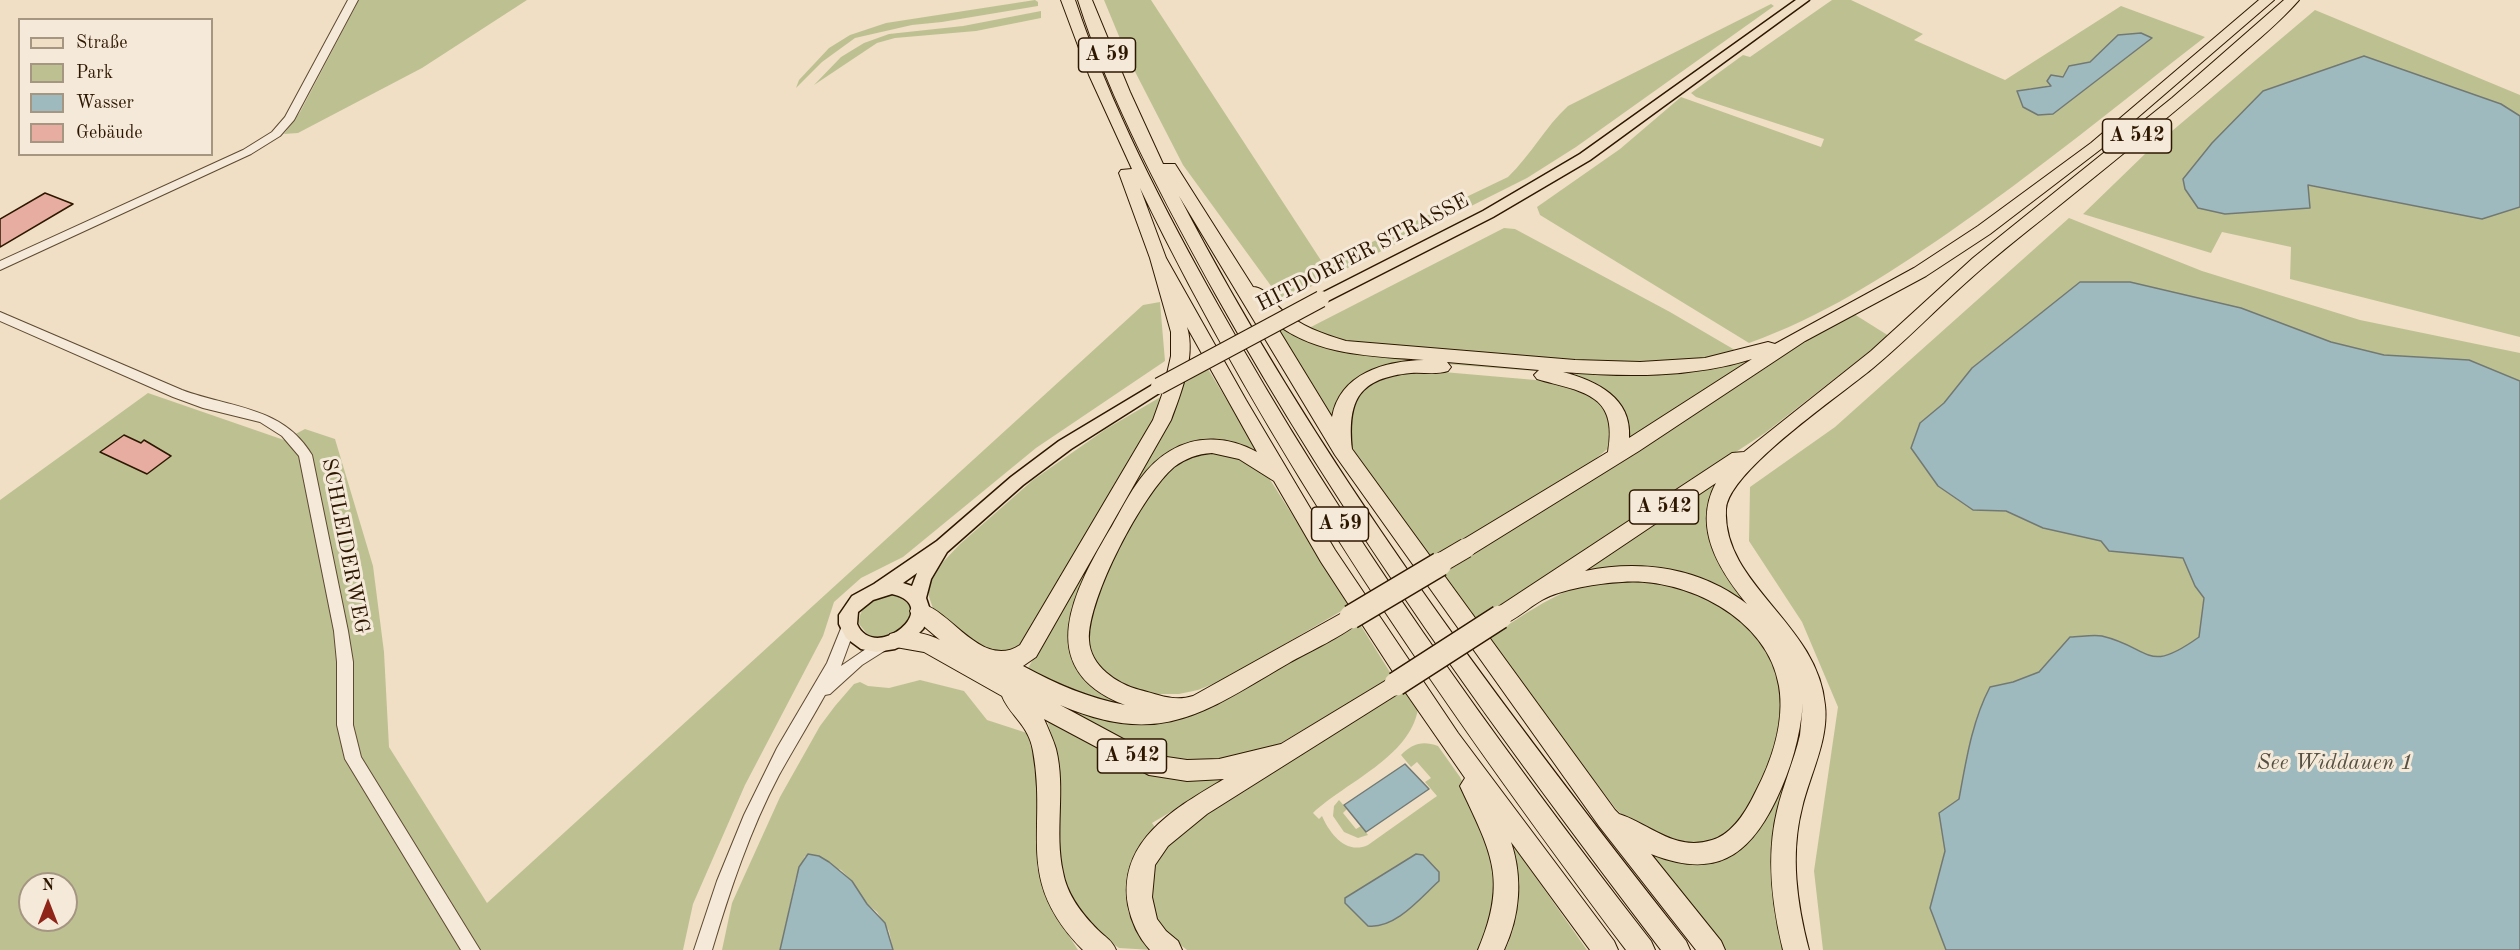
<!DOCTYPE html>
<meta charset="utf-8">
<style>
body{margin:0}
#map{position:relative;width:2520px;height:950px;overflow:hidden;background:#f0dfc5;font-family:"Old Standard TT",serif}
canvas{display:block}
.legend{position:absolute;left:18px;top:18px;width:195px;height:138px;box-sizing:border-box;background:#f5ead9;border:2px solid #a59682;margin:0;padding:8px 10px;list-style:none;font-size:18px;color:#2e1700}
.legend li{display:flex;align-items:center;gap:12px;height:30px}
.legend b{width:30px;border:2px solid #a59682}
.north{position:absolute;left:18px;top:872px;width:60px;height:60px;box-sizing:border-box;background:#f5ead9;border:2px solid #a59682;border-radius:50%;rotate:0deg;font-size:16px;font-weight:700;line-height:24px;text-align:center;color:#2e1700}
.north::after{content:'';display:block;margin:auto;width:21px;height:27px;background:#8f2418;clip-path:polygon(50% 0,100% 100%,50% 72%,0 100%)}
</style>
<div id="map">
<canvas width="2520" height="950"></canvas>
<ul class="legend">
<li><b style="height:8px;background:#f0dfc5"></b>Straße</li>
<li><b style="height:16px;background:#bdc192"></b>Park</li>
<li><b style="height:16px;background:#9fbabf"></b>Wasser</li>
<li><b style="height:16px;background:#e6ada0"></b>Gebäude</li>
</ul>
<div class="north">N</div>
</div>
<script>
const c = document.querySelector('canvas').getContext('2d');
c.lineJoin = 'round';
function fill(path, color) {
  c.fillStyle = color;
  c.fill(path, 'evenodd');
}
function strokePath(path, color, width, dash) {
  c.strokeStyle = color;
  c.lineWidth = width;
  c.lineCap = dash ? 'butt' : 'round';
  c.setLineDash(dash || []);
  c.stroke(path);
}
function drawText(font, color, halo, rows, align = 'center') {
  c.font = font + ' "Old Standard TT",serif';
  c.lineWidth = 6;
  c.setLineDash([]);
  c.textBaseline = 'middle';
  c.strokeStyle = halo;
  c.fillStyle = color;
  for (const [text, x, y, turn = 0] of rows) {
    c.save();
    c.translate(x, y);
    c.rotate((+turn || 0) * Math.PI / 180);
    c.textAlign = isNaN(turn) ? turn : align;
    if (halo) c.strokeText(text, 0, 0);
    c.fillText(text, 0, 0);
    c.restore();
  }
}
fill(new Path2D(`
 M 359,0 L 527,0 L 422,68 L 298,133 L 284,134 L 300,112 Z
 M 1035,0 L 1038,2 L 1038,6 L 942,22 L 912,25 L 855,38 L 822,62 L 796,88 L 799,80 L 829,48 L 850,35 L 886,23 Z
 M 1104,0 L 1151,0 L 1324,265 L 1508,177 C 1531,155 1545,127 1568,106 L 1771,4 L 1774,6 L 1576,147 L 1527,178 L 1282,301 L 1183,165 L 1128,58 Z
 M 1832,0 L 1851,0 L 1923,34 L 1914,40 L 2005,80 L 2121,6 L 2205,37 C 2120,103 2036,172 1948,233 C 1884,277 1822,317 1749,343 L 1540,215 L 1537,207 L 1620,149 L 1681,97 L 1821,147 L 1824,139 L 1696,97 L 1691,93 L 1743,55 L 1750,57 ZM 2118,35 L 2152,38 L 2053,114 L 2029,88 C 2047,89 2061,83 2069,66 L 2090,62 Z
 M 2315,10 L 2520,95 L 2520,116 L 2501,104 L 2263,91 L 2212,143 L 2184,179 L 2310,208 L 2307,185 L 2482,219 L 2520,207 L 2520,337 L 2290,279 L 2291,247 L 2222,232 L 2211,253 L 2083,214 L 2146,153 Z
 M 1041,11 L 1041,18 L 976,31 L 895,38 L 877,43 L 814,85 L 841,57 L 864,43 L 889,34 L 963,26 Z
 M 2069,218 L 2202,271 L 2360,320 L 2520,353 L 2520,381 L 2469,360 L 2384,355 L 2331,342 L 2241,308 L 2130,282 L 2080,282 L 1972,368 L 1944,403 L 1920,423 L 1973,510 L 2005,511 L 2043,528 L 2101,541 L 2109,551 L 2183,558 L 2195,586 L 2204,598 L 2199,637 L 2176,653 L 2154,658 L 2070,637 L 2039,672 L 2013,682 L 1990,687 C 1972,721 1966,761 1959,799 L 1939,813 L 1945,851 L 1930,908 L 1946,950 L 1823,950 L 1814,871 L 1838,707 L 1802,622 L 1749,541 L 1750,487 L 1835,427 Z
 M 1504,228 L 1515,229 L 1670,312 L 1740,353 L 1704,361 L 1614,365 L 1349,342 L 1307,329 Z
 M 1160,302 L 1165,361 L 1036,448 L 903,557 L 861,578 L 834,602 L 823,636 L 745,785 L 693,904 L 683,950 L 0,950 L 0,500 L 148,393 L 284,440 L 305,429 L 335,439 L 373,566 L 384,652 L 389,747 L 487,903 L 1143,305 ZM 30,884 L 66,884 L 66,920 L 30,920 Z
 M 1854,314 L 1889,336 L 1765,433 L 1476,621 L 1443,574 L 1797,346 Z
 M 1285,328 L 1312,342 L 1707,369 L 1748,360 L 1752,362 L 1627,443 L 1622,412 L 1548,372 L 1445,364 L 1380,370 L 1335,422 L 1276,332 Z
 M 1208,369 L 1257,450 L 1256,453 L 1247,448 L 1166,458 L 1070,634 L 1132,705 L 1116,710 L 1026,672 L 1181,385 Z
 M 1432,371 L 1570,383 L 1608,405 L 1611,446 L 1593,461 L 1430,562 L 1354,451 C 1350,441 1350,434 1349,424 C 1348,377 1396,373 1432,371 Z
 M 1169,392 L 1024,649 L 1007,656 L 988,650 L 935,614 L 929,597 L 929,585 L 943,562 L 960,544 L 1033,480 L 1106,429 Z
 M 1222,451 L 1260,467 L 1269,478 L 1350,606 L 1223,680 L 1198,690 L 1179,694 L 1153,694 L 1132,688 L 1103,671 L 1094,661 L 1087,646 L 1092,590 L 1158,479 L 1192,455 Z
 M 1717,480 L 1710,508 L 1805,685 L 1786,950 L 1724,950 L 1644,851 L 1741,848 L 1761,827 L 1780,791 L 1786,654 L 1674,571 L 1631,566 L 1575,574 Z
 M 1652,579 L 1707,594 L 1754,630 L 1782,676 L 1780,737 L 1754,803 L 1724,839 L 1681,848 L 1628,820 L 1616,809 L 1486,638 C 1519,620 1553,591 1591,584 C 1611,581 1632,581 1652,579 Z
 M 891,595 L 899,597 L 910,605 L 911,619 C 900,633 887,641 868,635 L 859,624 C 859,605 874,597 891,595 Z
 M 1358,621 L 1393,677 L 1279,744 L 1260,752 L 1212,763 L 1160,758 L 1141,750 L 1056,704 L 1173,719 L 1197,713 L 1235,695 Z
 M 920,680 L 964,691 L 987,720 L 1027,733 L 1038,771 L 1037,867 L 1051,908 L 1078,950 L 893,950 L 889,931 L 877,912 L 867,904 L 852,881 L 841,870 L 805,856 L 796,877 L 780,950 L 722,950 L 732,903 L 780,797 L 820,726 L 835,706 L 854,684 L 860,682 L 868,686 L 889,688 Z
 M 1404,690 L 1418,709 C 1410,757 1346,782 1313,813 L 1319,819 L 1322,816 C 1330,834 1346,855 1368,845 L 1437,796 L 1425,782 L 1431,778 L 1417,762 L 1411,767 L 1401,755 C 1412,744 1422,740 1438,746 L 1460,777 L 1478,813 L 1499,886 L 1481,950 L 1187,950 L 1165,933 L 1153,916 L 1148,900 L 1155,858 L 1184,827 Z
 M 1047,720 L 1076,736 L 1233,775 L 1152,823 L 1157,830 C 1130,880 1108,900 1152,950 L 1119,948 L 1097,933 L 1075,910 L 1057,866 L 1057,771 L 1055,746 Z
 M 1339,800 L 1347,809 L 1343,813 L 1356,829 L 1361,826 L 1368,835 L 1358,838 L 1344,832 L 1333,816 L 1334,806 Z
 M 1508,841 L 1513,845 L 1587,950 L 1505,950 C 1524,915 1515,877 1508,841 Z`), '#bdc192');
const water = new Path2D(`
 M 2141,33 L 2152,38 L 2053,114 L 2038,115 L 2023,107 L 2017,91 L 2051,86 L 2047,81 L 2051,75 L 2063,77 L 2069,66 L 2090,62 L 2118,35 Z
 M 2364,56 L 2501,104 L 2520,116 L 2520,207 L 2482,219 L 2308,185 L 2310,208 L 2225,214 L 2198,208 L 2185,189 L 2183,179 L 2212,143 L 2263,91 Z
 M 2080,282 L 2130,282 L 2241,308 L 2331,342 L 2384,355 L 2469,360 L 2520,381 L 2520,950 L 1946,950 L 1930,908 L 1945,851 L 1939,813 L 1959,799 C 1966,761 1972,721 1990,687 L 2013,682 L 2039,672 L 2070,637 C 2080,637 2093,634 2102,636 C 2152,648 2146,675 2199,637 L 2204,598 L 2195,586 L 2183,558 L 2109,551 L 2101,541 L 2043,528 L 2006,511 L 1973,510 L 1938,486 L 1911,448 L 1920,423 L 1944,403 L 1972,368 Z
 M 1405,764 L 1429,789 L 1366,832 L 1344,805 Z
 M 808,854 L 819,856 L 829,862 L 852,881 L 867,904 L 885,923 L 893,950 L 780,950 L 799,867 Z
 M 1416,854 L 1423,855 L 1439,872 L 1439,881 C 1421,897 1396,929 1368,926 L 1345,903 L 1345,898 Z`);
fill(water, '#9fbabf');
strokePath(water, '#727973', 1.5);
const building = new Path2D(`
 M 45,193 L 73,204 L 0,247 L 0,219 Z
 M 124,435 L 141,443 L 144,440 L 171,456 L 147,474 L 100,452 Z`);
fill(building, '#e6ada0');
strokePath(building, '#2e1700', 1.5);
const minor = new Path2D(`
 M 348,0 L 358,0 L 294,120 L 280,136 L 251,154 L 0,270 L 0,261 L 243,150 L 272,132 L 285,117 Z
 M 0,312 L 182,390 C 230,408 283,406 312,455 L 348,631 L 353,662 L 353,725 L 361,757 L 480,950 L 461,950 L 345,759 L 337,725 L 337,662 L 334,631 L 299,456 L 282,436 L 260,422 L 203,408 L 173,397 L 0,321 Z
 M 849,619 L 854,621 L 856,625 L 841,666 L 879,640 L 884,638 L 889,640 L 891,644 L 889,648 L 862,665 L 830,694 L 825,695 C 810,722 794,748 779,775 C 750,830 730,890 712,950 L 694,950 L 717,881 L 744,815 L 777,748 L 827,663 L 844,621 Z`);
const major = new Path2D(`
 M 1796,0 L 1809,0 L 1590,160 L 1493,217 L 1326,302 L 1316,302 L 1314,299 L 1316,296 L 1483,211 L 1580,154 Z
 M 1159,381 L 1164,382 L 1167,386 L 1164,390 L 1071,449 L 1023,485 L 947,552 L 931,579 L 926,598 L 930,610 L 929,617 L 923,629 L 910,642 L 895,649 L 876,652 L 861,649 L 846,638 L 839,624 L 839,615 L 852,596 L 874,584 L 937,541 L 1011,477 L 1059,441 ZM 917,573 L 912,586 L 903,583 ZM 892,594 C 945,606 875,664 857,624 L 858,612 L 873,600 Z`);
const highway = new Path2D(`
 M 1061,0 L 1075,0 C 1111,107 1164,209 1219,307 C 1344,531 1494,739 1651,941 L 1655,950 L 1626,950 C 1445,709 1272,460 1140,188 L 1166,258 L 1246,400 L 1335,550 L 1458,733 L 1614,941 L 1618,950 L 1590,950 L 1511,842 C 1523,878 1520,916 1504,950 L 1478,950 C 1509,878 1490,851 1460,786 L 1465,778 L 1404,690 L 1207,814 L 1168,846 L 1155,865 L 1152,897 L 1157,919 L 1166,931 L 1178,941 L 1182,950 L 1150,950 C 1139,938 1131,921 1128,905 C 1117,840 1177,807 1224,779 L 1187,781 L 1149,775 L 1044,719 C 1048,728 1053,739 1056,749 C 1066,789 1054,832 1063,872 C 1067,895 1082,914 1098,930 C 1105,937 1112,940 1116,950 L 1083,950 C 1013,879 1048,833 1033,751 C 1029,725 1010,716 1002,696 L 924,652 L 890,646 L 887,640 L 890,634 C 905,629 927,633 940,640 L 913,617 L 910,611 L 913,605 C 943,595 978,673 1020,645 L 1153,420 L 1163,392 L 1171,356 L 1171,332 L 1150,258 L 1119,173 L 1121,170 L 1132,169 L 1089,75 ZM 1187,327 L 1257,452 C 1230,437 1197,434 1170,451 C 1142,467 1127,500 1112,526 C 1075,588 1030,669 1125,705 C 1088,698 1056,684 1023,666 L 1036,657 L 1171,420 C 1181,393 1196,356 1187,327 ZM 1212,453 L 1239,459 L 1274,481 L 1321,562 L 1351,608 L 1193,696 C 1174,702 1160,695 1140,690 C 1117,684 1090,666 1089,640 C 1087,599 1143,493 1174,467 C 1186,458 1197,454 1212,453 ZM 1360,621 L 1395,675 L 1281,744 L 1219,759 L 1187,760 L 1153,755 L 1060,705 C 1161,748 1203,713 1289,663 C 1308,652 1346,635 1360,621 Z
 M 1078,0 L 1092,0 L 1130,92 L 1163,164 L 1175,164 L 1253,287 C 1265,287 1273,302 1282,310 C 1300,326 1323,334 1346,341 L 1575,360 L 1640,362 L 1705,358 L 1768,342 L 1775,344 L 1914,268 L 1978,226 L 2091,143 L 2259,0 L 2274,0 L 2101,149 L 1990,234 L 1926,276 L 1805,341 L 1639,451 L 1473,554 L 1466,556 L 1459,554 L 1456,548 L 1459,542 L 1608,452 C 1619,392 1580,392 1537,379 L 1534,375 L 1539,370 L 1447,362 L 1451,367 L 1448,371 C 1436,375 1423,372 1411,373 C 1359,378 1347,400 1352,449 L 1615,810 L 1619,814 C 1650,824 1675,852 1712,840 C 1733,834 1747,810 1756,791 C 1772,760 1785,721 1779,686 C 1768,618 1685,577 1622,582 C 1600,583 1561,589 1542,600 C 1528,608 1516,620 1500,626 L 1492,623 L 1489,617 L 1492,611 L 1732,453 L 1744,452 L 1871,351 L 1973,258 L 2172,98 L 2284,0 L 2299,0 C 2280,22 2256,41 2235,60 C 2180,108 2123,154 2066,200 C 2034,226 2001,251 1970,279 C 1937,308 1907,340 1873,368 C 1842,394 1728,471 1726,509 C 1722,585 1818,623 1825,705 C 1829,740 1810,774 1802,808 C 1790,855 1797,904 1809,950 L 1783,950 C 1772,905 1766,857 1777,811 C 1783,785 1794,761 1800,735 L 1803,703 C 1800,737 1791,769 1776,800 C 1748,858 1714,879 1651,854 L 1721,941 L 1725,950 L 1696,950 L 1599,826 L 1335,455 L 1179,196 C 1318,464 1500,705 1686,941 L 1690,950 L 1661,950 C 1501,740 1345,526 1216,295 C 1165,203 1110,101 1078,0 ZM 1274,322 C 1316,356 1373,356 1424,360 C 1385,361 1340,373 1332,417 ZM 1752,359 L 1629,438 C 1632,398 1597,381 1563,372 C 1626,377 1691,378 1752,359 ZM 1716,483 C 1692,527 1719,570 1747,604 C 1701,568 1642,559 1585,571 Z`);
strokePath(minor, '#5e4931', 2);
strokePath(major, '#2e1700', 3);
strokePath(highway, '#2e1700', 2);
fill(minor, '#f5ead9');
fill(major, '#f0dfc5');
fill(highway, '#f0dfc5');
const majorBridge = new Path2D(`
 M 1159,386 L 1321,299`);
const highwayBridgeFar1 = new Path2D(`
 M 1437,565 L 1466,548`);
const highwayBridge = new Path2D(`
 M 1351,617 L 1440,564
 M 1396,684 L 1500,617`);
strokePath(majorBridge, '#2e1700', 18, []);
strokePath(highwayBridgeFar1, '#2e1700', 21, []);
strokePath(highwayBridge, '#2e1700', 26, []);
strokePath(majorBridge, '#f0dfc5', 16);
strokePath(highwayBridgeFar1, '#f0dfc5', 19);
strokePath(highwayBridge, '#f0dfc5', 23);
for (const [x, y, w] of [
 [1107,55,57],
 [2137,136,69],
 [1664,507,69],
 [1340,524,57],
 [1132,756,69]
]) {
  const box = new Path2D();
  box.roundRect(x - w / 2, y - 17, w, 34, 4.5);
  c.fillStyle = '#f5ead9';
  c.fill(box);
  strokePath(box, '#2e1700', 1.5);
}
drawText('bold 20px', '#2e1700', null, [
 ["A 59",1107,55],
 ["A 542",2137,136],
 ["A 542",1664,507],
 ["A 59",1340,524],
 ["A 542",1132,756]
]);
drawText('21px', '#2e1700', '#f5ead9', [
 ["HITDORFER STRASSE",1363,253,-27],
 ["SCHLEIDERWEG",345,546,79]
]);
drawText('italic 22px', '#565043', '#f5ead9', [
 ["See Widdauen 1",2335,763]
]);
</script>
